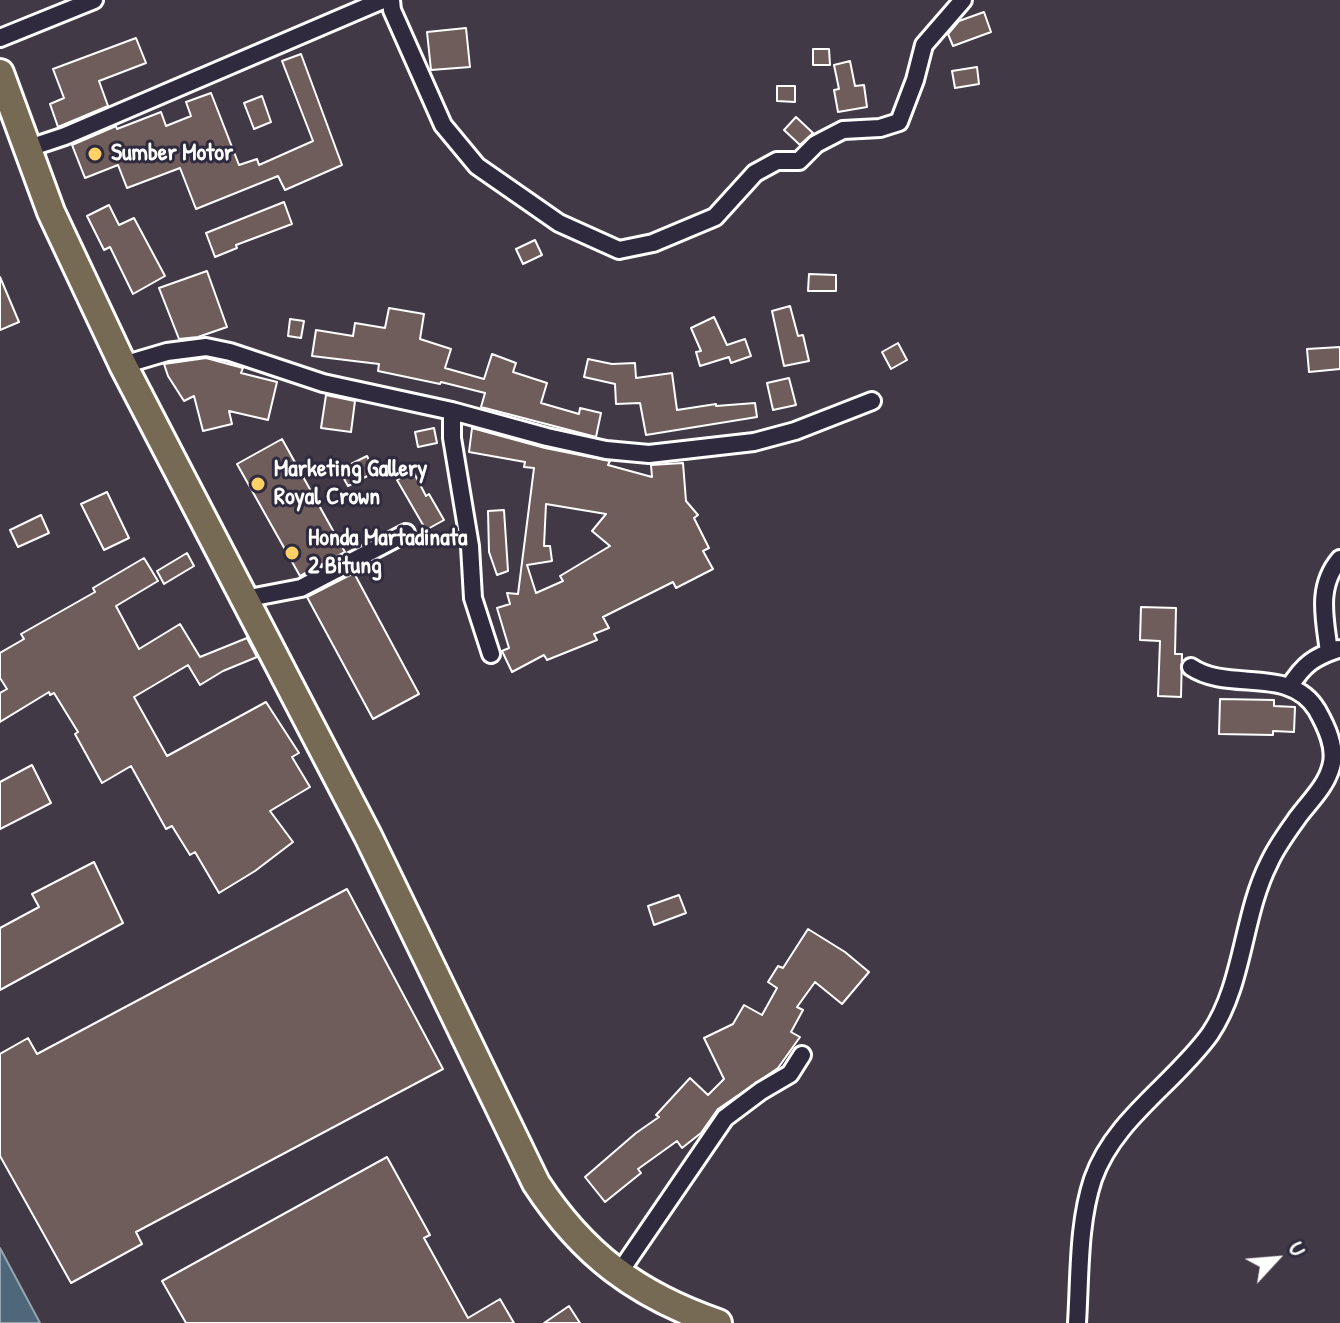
<!DOCTYPE html>
<style>
body{margin:0}
#map{position:relative;width:1340px;height:1323px;overflow:hidden;background:#423946;font-family:"Patrick Hand",sans-serif}
canvas{display:block}
.north{position:absolute;left:1236px;top:1219px;width:80px;height:80px;-webkit-text-stroke:6px #2f2a3d;paint-order:stroke;rotate:64deg;font-size:22px;font-weight:700;line-height:32px;text-align:center;color:#fff}
.north::after{content:'';display:block;margin:auto;width:28px;height:36px;background:#fff;clip-path:polygon(50% 0,100% 100%,50% 72%,0 100%)}
</style>
<div id="map">
<canvas width="1340" height="1323"></canvas>
<div class="north">U</div>
</div>
<script>
const c = document.querySelector('canvas').getContext('2d');
c.lineJoin = 'round';
function fill(path, color) {
  c.fillStyle = color;
  c.fill(path, 'evenodd');
}
function strokePath(path, color, width, dash) {
  c.strokeStyle = color;
  c.lineWidth = width;
  c.lineCap = dash ? 'butt' : 'round';
  c.setLineDash(dash || []);
  c.stroke(path);
}
function drawText(font, color, halo, rows, align = 'center') {
  c.font = font + ' "Patrick Hand",sans-serif';
  c.lineWidth = 6;
  c.setLineDash([]);
  c.textBaseline = 'middle';
  c.strokeStyle = halo;
  c.fillStyle = color;
  for (const [text, x, y, turn = 0] of rows) {
    c.save();
    c.translate(x, y);
    c.rotate((+turn || 0) * Math.PI / 180);
    c.textAlign = isNaN(turn) ? turn : align;
    if (halo) c.strokeText(text, 0, 0);
    c.fillText(text, 0, 0);
    c.restore();
  }
}
const water = new Path2D(`
 M 0,1248 L 40,1323 L 0,1323 Z`);
fill(water, '#4f677a');
strokePath(water, '#95a4af', 2);
const building = new Path2D(`
 M 984,12 L 991,32 L 953,46 L 948,34 L 959,21 Z
 M 466,28 L 470,67 L 431,70 L 427,32 Z
 M 136,38 L 146,63 L 99,81 L 108,106 L 58,127 L 50,104 L 64,98 L 53,69 Z
 M 813,49 L 829,49 L 830,65 L 813,65 Z
 M 301,54 L 342,165 L 285,190 L 278,176 L 196,209 L 180,168 L 127,188 L 118,165 L 85,178 L 72,145 L 116,126 L 117,129 L 161,112 L 166,126 L 191,116 L 186,102 L 211,93 L 239,165 L 257,159 L 259,165 L 313,141 L 282,61 Z
 M 850,61 L 855,86 L 864,85 L 867,107 L 838,112 L 834,90 L 839,89 L 834,65 Z
 M 977,67 L 979,84 L 955,88 L 952,71 Z
 M 777,86 L 795,86 L 795,102 L 777,101 Z
 M 262,96 L 271,122 L 254,129 L 244,103 Z
 M 796,117 L 813,133 L 800,145 L 784,130 Z
 M 284,202 L 292,224 L 236,245 L 237,248 L 215,257 L 206,233 Z
 M 109,205 L 119,225 L 134,218 L 165,276 L 133,294 L 110,247 L 104,250 L 87,216 Z
 M 535,240 L 542,255 L 523,264 L 516,249 Z
 M 207,271 L 227,327 L 198,337 L 179,339 L 159,288 Z
 M 809,274 L 836,275 L 836,291 L 808,291 Z
 M 0,277 L 19,322 L 0,330 Z
 M 790,306 L 798,336 L 803,335 L 809,361 L 784,366 L 772,311 Z
 M 389,308 L 424,314 L 420,339 L 451,349 L 445,368 L 484,379 L 492,354 L 516,363 L 513,372 L 547,383 L 541,403 L 579,414 L 580,408 L 601,413 L 596,437 L 481,407 L 485,393 L 441,382 L 440,384 L 378,371 L 379,364 L 312,356 L 316,330 L 353,336 L 355,323 L 385,328 Z
 M 714,317 L 727,345 L 745,339 L 751,356 L 731,363 L 729,357 L 700,366 L 696,352 L 701,351 L 691,328 Z
 M 290,319 L 304,321 L 301,338 L 288,336 Z
 M 898,343 L 907,360 L 891,369 L 882,352 Z
 M 1340,347 L 1340,369 L 1309,372 L 1307,349 Z
 M 206,358 L 243,368 L 241,373 L 277,382 L 268,420 L 229,411 L 232,424 L 203,431 L 194,396 L 184,401 L 168,376 L 164,364 Z
 M 588,359 L 612,364 L 635,363 L 636,378 L 672,373 L 677,410 L 716,404 L 716,406 L 755,403 L 757,417 L 646,435 L 640,403 L 616,404 L 615,384 L 584,377 Z
 M 789,378 L 796,405 L 773,410 L 767,383 Z
 M 326,395 L 355,401 L 351,432 L 321,428 Z
 M 434,428 L 437,443 L 418,447 L 415,432 Z
 M 472,428 L 545,448 L 610,461 L 608,465 L 652,477 L 651,465 L 683,463 L 686,501 L 698,515 L 694,518 L 709,548 L 703,551 L 713,569 L 676,588 L 673,582 L 603,617 L 609,628 L 594,634 L 597,640 L 547,660 L 544,655 L 512,672 L 502,651 L 509,648 L 497,608 L 510,604 L 507,593 L 518,594 L 534,468 L 524,467 L 525,462 L 469,452 ZM 546,504 L 606,514 L 592,531 L 610,546 L 560,576 L 563,581 L 536,593 L 527,565 L 552,561 L 550,546 L 544,546 Z
 M 282,439 L 345,552 L 300,576 L 237,464 Z
 M 367,456 L 375,472 L 348,486 L 339,470 Z
 M 413,471 L 426,496 L 429,494 L 444,520 L 426,530 L 397,480 Z
 M 107,492 L 129,538 L 104,550 L 81,504 Z
 M 504,510 L 508,571 L 497,575 L 489,552 L 488,511 Z
 M 41,515 L 49,533 L 18,547 L 10,530 Z
 M 187,553 L 194,566 L 164,584 L 157,571 Z
 M 144,558 L 158,581 L 116,606 L 139,649 L 180,624 L 200,657 L 247,638 L 257,657 L 223,671 L 200,685 L 188,665 L 134,697 L 167,756 L 266,702 L 299,753 L 292,757 L 310,787 L 270,811 L 293,842 L 255,871 L 219,893 L 195,852 L 190,855 L 172,826 L 166,829 L 131,766 L 102,783 L 75,734 L 78,732 L 54,693 L 50,695 L 49,692 L 0,722 L 0,693 L 7,689 L 0,678 L 0,653 L 24,639 L 21,634 L 95,592 L 93,588 Z
 M 354,573 L 419,694 L 373,719 L 307,597 Z
 M 1141,607 L 1176,608 L 1175,654 L 1182,654 L 1181,697 L 1158,696 L 1160,641 L 1140,640 Z
 M 1220,699 L 1274,700 L 1274,706 L 1295,707 L 1294,732 L 1273,731 L 1273,735 L 1219,734 Z
 M 32,765 L 51,803 L 0,829 L 0,782 Z
 M 94,862 L 123,923 L 0,990 L 0,928 L 39,907 L 32,894 Z
 M 347,889 L 443,1069 L 136,1232 L 142,1244 L 71,1283 L 0,1156 L 0,1054 L 28,1038 L 37,1054 Z
 M 679,895 L 686,913 L 654,925 L 648,906 Z
 M 808,929 L 845,952 L 869,972 L 842,1004 L 815,982 L 797,1007 L 803,1010 L 791,1032 L 800,1037 L 778,1068 L 718,1109 L 701,1133 L 682,1148 L 677,1141 L 638,1169 L 641,1173 L 605,1202 L 585,1177 L 636,1133 L 659,1117 L 656,1115 L 690,1078 L 708,1095 L 724,1079 L 704,1038 L 733,1024 L 744,1005 L 762,1015 L 777,988 L 768,982 L 778,966 L 783,968 Z
 M 387,1157 L 430,1235 L 424,1238 L 468,1318 L 500,1299 L 514,1323 L 186,1323 L 162,1281 Z
 M 569,1306 L 580,1323 L 544,1323 Z`);
fill(building, '#6f5d5c');
strokePath(building, '#fff', 2);
const minor = new Path2D(`
 M 391,0 L 392,10 L 443,125 L 477,166 L 559,223 L 619,250 L 653,243 L 715,217 L 755,173 L 777,161 L 799,161 L 816,144 L 843,130 L 880,128 L 899,122 L 915,80 L 924,45 L 963,0
 M 0,38 L 94,0
 M 26,149 L 65,136 L 383,0
 M 123,365 L 167,352 L 206,347 L 230,352 L 323,383 L 452,411 L 547,437 L 606,450 L 649,454 L 754,442 L 795,431 L 872,401
 M 452,411 L 452,438 L 470,546 L 473,598 L 491,654
 M 244,599 L 301,588 L 406,533
 M 1329,652 C 1325,619 1316,587 1340,559
 M 1290,686 C 1304,664 1314,657 1338,649
 M 619,1273 L 725,1118 L 761,1091 L 790,1074 L 802,1055
 M 1077,1323 C 1080,1276 1078,1224 1093,1179 C 1114,1119 1174,1084 1210,1034 C 1244,984 1242,916 1269,863 C 1276,847 1288,831 1298,817 C 1310,801 1326,786 1331,767 C 1337,748 1326,726 1317,710 C 1290,665 1229,693 1191,667`);
const trunk = new Path2D(`
 M 0,73 L 51,212 L 123,365 L 368,836 L 536,1183 C 583,1255 637,1295 718,1323`);
strokePath(minor, '#fff', 22);
strokePath(trunk, '#fff', 32);
strokePath(minor, '#2f2a3d', 16);
strokePath(trunk, '#776a54', 26);
for (const [x, y, r, color] of [
 [95,154,8,"#ffd166"],
 [258,484,8,"#ffd166"],
 [292,553,8,"#ffd166"]
]) {
  const dot = new Path2D();
  dot.arc(x, y, r, 0, 2 * Math.PI);
  c.fillStyle = color;
  c.fill(dot);
  strokePath(dot, '#2f2a3d', 3);
}
drawText('bold 24px', '#fff', '#2f2a3d', [
 ["Sumber Motor",111,154],
 ["Marketing Gallery",274,470],
 ["Royal Crown",274,498],
 ["Honda Martadinata",308,539],
 ["2 Bitung",308,567]
], 'left');
</script>
